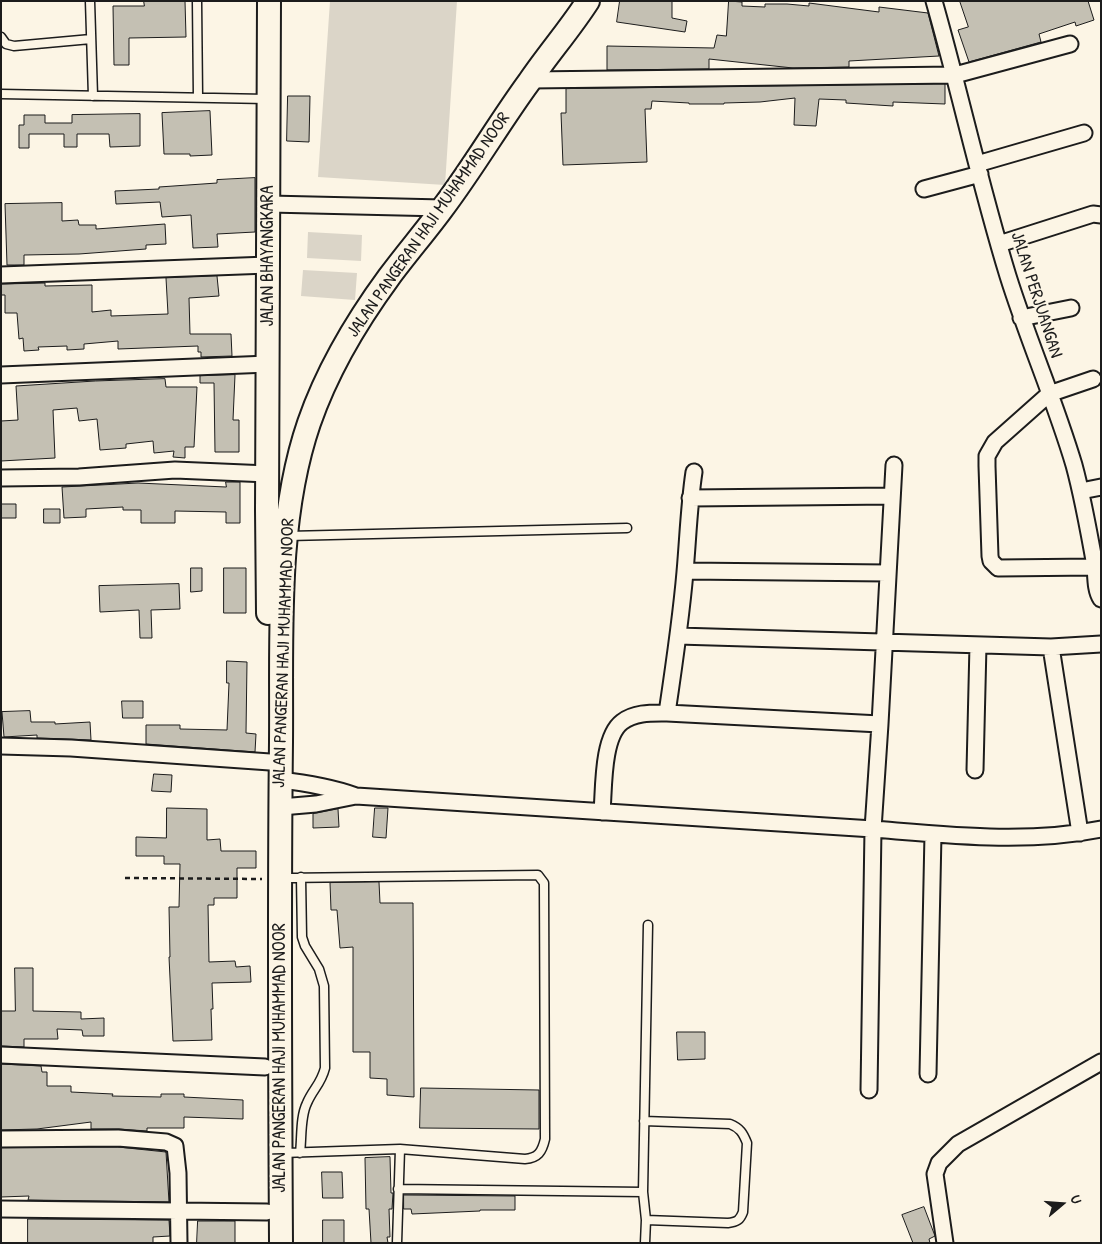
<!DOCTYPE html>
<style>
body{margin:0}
#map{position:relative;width:1102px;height:1244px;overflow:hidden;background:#fcf5e5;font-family:"Patrick Hand",sans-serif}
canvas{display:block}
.frame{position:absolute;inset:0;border:2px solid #1c1c1c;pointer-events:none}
.north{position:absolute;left:1037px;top:1179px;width:50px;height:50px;-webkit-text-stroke:4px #fcf5e5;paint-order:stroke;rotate:72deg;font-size:14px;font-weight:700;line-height:20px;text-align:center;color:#1c1c1c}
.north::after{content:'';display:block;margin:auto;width:18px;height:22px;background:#1c1c1c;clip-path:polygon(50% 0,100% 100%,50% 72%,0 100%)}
</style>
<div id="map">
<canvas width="1102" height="1244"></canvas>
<div class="frame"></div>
<div class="north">U</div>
</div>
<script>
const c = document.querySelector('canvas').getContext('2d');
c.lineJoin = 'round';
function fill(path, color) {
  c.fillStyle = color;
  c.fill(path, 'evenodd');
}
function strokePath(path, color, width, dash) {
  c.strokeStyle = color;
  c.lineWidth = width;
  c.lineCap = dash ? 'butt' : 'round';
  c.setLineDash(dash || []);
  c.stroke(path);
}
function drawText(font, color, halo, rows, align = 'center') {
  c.font = font + ' "Patrick Hand",sans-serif';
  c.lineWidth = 4.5;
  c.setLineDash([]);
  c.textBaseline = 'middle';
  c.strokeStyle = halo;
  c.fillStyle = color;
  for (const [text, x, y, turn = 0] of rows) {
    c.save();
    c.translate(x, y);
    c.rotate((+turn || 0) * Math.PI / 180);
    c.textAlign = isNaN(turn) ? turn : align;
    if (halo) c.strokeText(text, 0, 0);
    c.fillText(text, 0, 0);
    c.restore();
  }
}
fill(new Path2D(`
 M 330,1 L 457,1 L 445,185 L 318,177 Z
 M 308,232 L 362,235 L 361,261 L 307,258 Z
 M 303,270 L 357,273 L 355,300 L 301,296 Z`), '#dbd5c8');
const building = new Path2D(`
 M 144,1 L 185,1 L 186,37 L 129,38 L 129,65 L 114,65 L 113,6 L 144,6 Z
 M 620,1 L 672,1 L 672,18 L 687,21 L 685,32 L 617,22 Z
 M 729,1 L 742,2 L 742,6 L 765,7 L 765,4 L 787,4 L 809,6 L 809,3 L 879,12 L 879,7 L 928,13 L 939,56 L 849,61 L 849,67 L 793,68 L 709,59 L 709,69 L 607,70 L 607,46 L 714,48 L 717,35 L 726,36 Z
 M 960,1 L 1088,1 L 1094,20 L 1076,26 L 1075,22 L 1039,34 L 1041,42 L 969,62 L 958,30 L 968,27 Z
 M 945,84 L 945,104 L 893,102 L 893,106 L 846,103 L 846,100 L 819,99 L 816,126 L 794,125 L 795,98 L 760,102 L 724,103 L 724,104 L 689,104 L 689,103 L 652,101 L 651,109 L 645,109 L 647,162 L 563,165 L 561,113 L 566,113 L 566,89 Z
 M 288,96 L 310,96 L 309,142 L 287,141 Z
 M 210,111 L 212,155 L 190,156 L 190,154 L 164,154 L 162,113 Z
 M 140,114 L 140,146 L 110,147 L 109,134 L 77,134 L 77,147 L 64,147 L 64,134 L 29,134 L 29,148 L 19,148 L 19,125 L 24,125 L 24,115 L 45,115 L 45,123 L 72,123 L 72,115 Z
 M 255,178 L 255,232 L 217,234 L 218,247 L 193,248 L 191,215 L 162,217 L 160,202 L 116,204 L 115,191 L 159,189 L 159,187 L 217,183 L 217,180 Z
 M 62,203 L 62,221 L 78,220 L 79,225 L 96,225 L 96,229 L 165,224 L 166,244 L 146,245 L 146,249 L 79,254 L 24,255 L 24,265 L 7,265 L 5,204 Z
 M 217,276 L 219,296 L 189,298 L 190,334 L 231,334 L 232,356 L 201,357 L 201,352 L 198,352 L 198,346 L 118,349 L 118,341 L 84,344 L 84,349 L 67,350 L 67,346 L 38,347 L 39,350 L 24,351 L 23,338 L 19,339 L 17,313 L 5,313 L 5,295 L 1,295 L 1,284 L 45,283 L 45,286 L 92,285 L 92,312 L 111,310 L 111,316 L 168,314 L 166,278 Z
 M 235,375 L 233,420 L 239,420 L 239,452 L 215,452 L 214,383 L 200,383 L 200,376 Z
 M 165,379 L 166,387 L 197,387 L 194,447 L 185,447 L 185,458 L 173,457 L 174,451 L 154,453 L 153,441 L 126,444 L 126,448 L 100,450 L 97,419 L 79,421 L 77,408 L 53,410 L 55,458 L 1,461 L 1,421 L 18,420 L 16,386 L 95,381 Z
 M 226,482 L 240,482 L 240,523 L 226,523 L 226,512 L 175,511 L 175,523 L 141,523 L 141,510 L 123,510 L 123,507 L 86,509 L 86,517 L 64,518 L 62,487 L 138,483 L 226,487 Z
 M 1,504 L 16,504 L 16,518 L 1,518 Z
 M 44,509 L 60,509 L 60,523 L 44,523 Z
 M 191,568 L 202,568 L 202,591 L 191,592 Z
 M 224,568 L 246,568 L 246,613 L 224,613 Z
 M 179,584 L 180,609 L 151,610 L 152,638 L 140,638 L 139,610 L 100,612 L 99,586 Z
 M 227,661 L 247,662 L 246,733 L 256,734 L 255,752 L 146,744 L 146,725 L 180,725 L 180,729 L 227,730 L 229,683 L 227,683 Z
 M 122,701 L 143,701 L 143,718 L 123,718 Z
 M 30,711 L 31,722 L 55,722 L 55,724 L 90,722 L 91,740 L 37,738 L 37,735 L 4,737 L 2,712 Z
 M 154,774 L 172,775 L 171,792 L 152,791 Z
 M 167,808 L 207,809 L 207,840 L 220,839 L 221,851 L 256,851 L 256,868 L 237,868 L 237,898 L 214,898 L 214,905 L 208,905 L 209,962 L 235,961 L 236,967 L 250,966 L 251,982 L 212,983 L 213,1009 L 211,1009 L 212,1040 L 173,1041 L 169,957 L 170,957 L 169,907 L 179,907 L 180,864 L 164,864 L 164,856 L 136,856 L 136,837 L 166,838 Z
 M 375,808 L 388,808 L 386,838 L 373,837 Z
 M 338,809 L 339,827 L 313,828 L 313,814 Z
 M 379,882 L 380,903 L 413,903 L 414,1097 L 387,1095 L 387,1079 L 370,1078 L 370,1052 L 353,1052 L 353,947 L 340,948 L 337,910 L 331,910 L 330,883 Z
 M 15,968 L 33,968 L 33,1011 L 81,1012 L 81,1019 L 104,1018 L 104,1036 L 83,1036 L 82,1030 L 57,1029 L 58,1039 L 24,1039 L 24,1047 L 1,1046 L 1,1011 L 15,1011 Z
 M 677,1032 L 705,1032 L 705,1059 L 678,1060 Z
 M 1,1064 L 41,1066 L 42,1072 L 47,1072 L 47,1086 L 71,1086 L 71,1092 L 113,1094 L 112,1096 L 161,1097 L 161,1094 L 184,1094 L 184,1097 L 243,1100 L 243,1119 L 184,1117 L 184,1128 L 147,1128 L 147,1131 L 119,1129 L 91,1129 L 91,1122 L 37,1129 L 1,1130 Z
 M 421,1088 L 539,1090 L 539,1129 L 420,1128 Z
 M 118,1147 L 166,1152 L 169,1202 L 28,1200 L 29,1196 L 1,1197 L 1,1148 Z
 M 390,1157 L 391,1193 L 393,1193 L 392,1209 L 389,1209 L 390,1237 L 387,1237 L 388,1243 L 371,1243 L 369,1209 L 366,1209 L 365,1158 Z
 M 322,1172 L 342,1172 L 343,1198 L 323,1198 Z
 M 404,1195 L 515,1196 L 515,1210 L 480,1210 L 480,1211 L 412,1214 L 411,1209 L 404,1209 Z
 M 924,1207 L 935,1236 L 929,1239 L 930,1243 L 913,1243 L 902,1215 Z
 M 28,1219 L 169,1220 L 170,1236 L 153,1237 L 153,1243 L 28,1243 Z
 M 323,1220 L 344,1220 L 344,1243 L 323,1243 Z
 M 198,1221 L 235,1221 L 235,1243 L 197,1243 Z`);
fill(building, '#c4c0b3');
strokePath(building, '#1c1c1c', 1);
const lane = new Path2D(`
 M 90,1 L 93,96
 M 197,1 L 198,97
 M 1,37 L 6,44 L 14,46 L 91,39
 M 1,94 L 267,99
 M 288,536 L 627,528
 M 281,878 L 538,875 L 544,883 L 545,1139 C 542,1152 538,1158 525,1159 L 400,1149 L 282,1153
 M 644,1121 L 730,1124 C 740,1128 743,1133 747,1143 L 743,1212 C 740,1220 737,1222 728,1223 L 646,1220
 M 300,1153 C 302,1137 300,1117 307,1103 C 313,1089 321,1084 325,1068 L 324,986 L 319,969 L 305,946 L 302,937 L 301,877
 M 398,1189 L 643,1192
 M 397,1243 L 400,1149
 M 645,1243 L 646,1220 L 643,1192 L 648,925`);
const street = new Path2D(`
 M 934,1 C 960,92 980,185 1008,276 C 1028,340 1055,401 1074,465 C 1083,498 1089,532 1095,566 C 1096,576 1095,590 1101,599
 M 530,80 L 955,75 L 1070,44
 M 977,164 L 1084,133
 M 924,189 L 980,174
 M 269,204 L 443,208
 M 999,244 L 1093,214 L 1101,215
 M 1,275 L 268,265
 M 1021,318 L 1071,308
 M 1,375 L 268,364
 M 1093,379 L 1049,394 L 995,442 L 987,456 L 987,466 L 990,556 L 991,561 L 998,568 L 1095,567
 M 1,478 L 79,477 L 175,470 L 268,474
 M 1081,491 L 1101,487
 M 690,498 L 892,496
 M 685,571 L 888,573
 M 678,636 L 1051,647 L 1101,644
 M 1051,647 L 1080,833
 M 667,713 C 674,666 681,619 685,572 C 688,538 689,505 694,472
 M 1,746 L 71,748 L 270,762
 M 975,770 L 978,645
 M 280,780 C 307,783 331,787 356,796 L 873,829 C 948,835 1026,844 1101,829
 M 281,807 L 316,804 L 356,796
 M 602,812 C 604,789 602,737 622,722 C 635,712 652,713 667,713 L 880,724
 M 1,1055 L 265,1067
 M 928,1074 L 933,834
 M 869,1090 L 873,829 L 880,724 L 894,465
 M 1,1139 L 118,1138 L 166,1142 L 175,1146 L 178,1173 L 179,1243
 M 1,1209 L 267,1212
 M 945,1243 L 935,1174 L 939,1163 L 958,1144 L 1101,1062`);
const primary = new Path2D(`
 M 268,613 L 267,510 L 269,1
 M 281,1243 C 280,1076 279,909 281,742 C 282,638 275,522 309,423 C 327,371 356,322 389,277 C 406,254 425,232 442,209 C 473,168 499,123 529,82 C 548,54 570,29 588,1`);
strokePath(lane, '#1c1c1c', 11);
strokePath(street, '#1c1c1c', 19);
strokePath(primary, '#1c1c1c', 26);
strokePath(new Path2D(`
 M 125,878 L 262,879`), '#1c1c1c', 2.5, [5, 4]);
strokePath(lane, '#fcf5e5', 8);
strokePath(street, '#fcf5e5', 15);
strokePath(primary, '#fcf5e5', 22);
drawText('18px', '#1c1c1c', '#fcf5e5', [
 ["JALAN PANGERAN HAJI MUHAMMAD NOOR",429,225,-55],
 ["JALAN BHAYANGKARA",268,256,-90],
 ["JALAN PERJUANGAN",1036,295,72],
 ["JALAN PANGERAN HAJI MUHAMMAD NOOR",284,653,-88],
 ["JALAN PANGERAN HAJI MUHAMMAD NOOR",280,1058,-90]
]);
</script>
